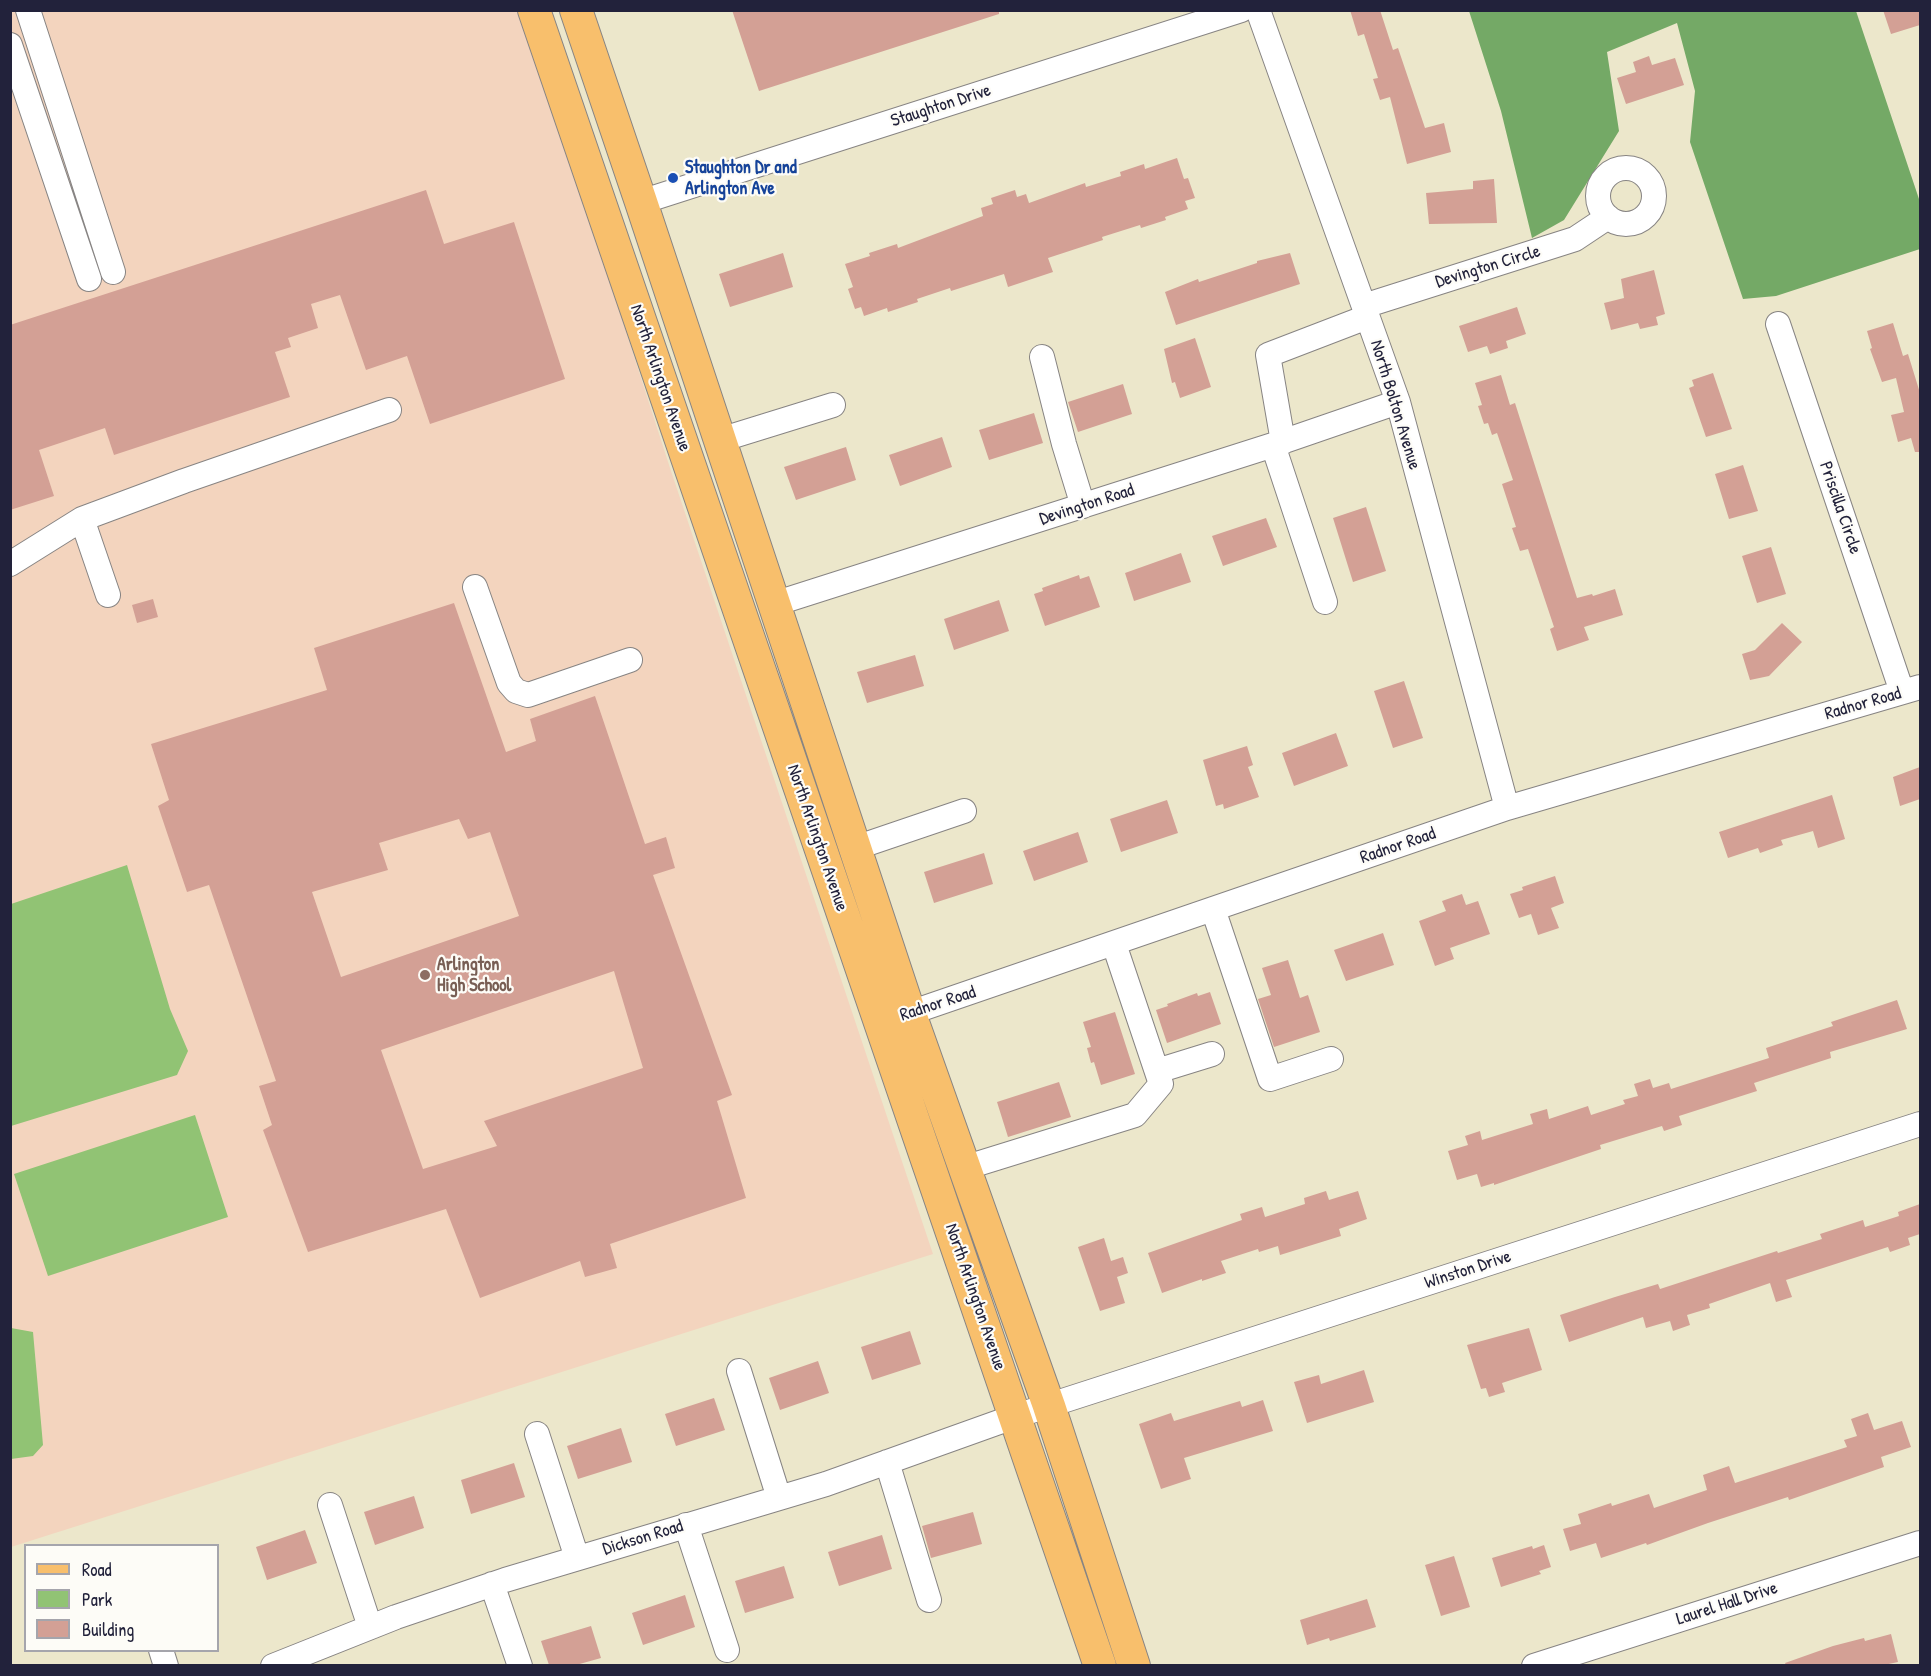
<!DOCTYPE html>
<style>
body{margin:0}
#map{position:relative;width:1931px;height:1676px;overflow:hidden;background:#ece7cb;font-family:"Patrick Hand",sans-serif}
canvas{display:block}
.frame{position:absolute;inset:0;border:12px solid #22223b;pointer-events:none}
.legend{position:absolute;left:24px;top:1544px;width:195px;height:108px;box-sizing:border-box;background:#fdfcf7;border:2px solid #a5a5ac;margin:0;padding:8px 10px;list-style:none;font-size:18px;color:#22223b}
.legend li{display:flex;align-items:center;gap:12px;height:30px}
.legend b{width:30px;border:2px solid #a5a5ac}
</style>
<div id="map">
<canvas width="1931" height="1676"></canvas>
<div class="frame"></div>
<ul class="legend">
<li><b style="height:8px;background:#f8bf6c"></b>Road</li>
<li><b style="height:16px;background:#91c374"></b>Park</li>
<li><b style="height:16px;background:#d3a095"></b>Building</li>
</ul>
</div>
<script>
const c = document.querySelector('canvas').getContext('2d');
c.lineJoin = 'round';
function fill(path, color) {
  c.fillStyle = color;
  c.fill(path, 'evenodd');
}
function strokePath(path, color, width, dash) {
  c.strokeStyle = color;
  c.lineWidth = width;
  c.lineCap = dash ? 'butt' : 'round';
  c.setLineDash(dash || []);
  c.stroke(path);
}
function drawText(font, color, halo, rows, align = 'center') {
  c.font = font + ' "Patrick Hand",sans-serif';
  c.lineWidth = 4.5;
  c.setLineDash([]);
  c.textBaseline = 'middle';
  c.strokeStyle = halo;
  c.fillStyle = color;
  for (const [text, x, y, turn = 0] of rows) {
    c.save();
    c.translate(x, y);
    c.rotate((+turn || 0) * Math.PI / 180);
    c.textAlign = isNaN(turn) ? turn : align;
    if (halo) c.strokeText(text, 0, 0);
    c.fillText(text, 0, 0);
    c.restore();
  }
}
fill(new Path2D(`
 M 11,11 L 523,11 L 670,468 L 933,1254 L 11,1547 Z`), '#f3d4be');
fill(new Path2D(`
 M 127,865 L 170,1009 L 188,1051 L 177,1075 L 11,1126 L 11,904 Z
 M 195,1115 L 228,1217 L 48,1276 L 14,1174 Z
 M 11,1328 L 33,1332 L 43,1445 L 33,1456 L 11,1459 Z`), '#91c374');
fill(new Path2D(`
 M 1469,11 L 1856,11 L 1920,202 L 1920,249 L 1776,296 L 1743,299 L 1690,142 L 1695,91 L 1677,23 L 1607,52 L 1619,131 L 1564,220 L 1532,238 L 1501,111 Z`), '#74a966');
fill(new Path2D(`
 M 732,10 L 999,10 L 999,14 L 759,91 Z
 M 1350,10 L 1380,10 L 1393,50 L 1398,48 L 1425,128 L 1444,123 L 1451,152 L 1407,164 L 1390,97 L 1380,100 L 1373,79 L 1378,78 L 1364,34 L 1358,36 Z
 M 1883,10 L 1920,10 L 1920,25 L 1891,34 Z
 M 1649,56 L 1652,65 L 1675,58 L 1684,85 L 1626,104 L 1617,78 L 1636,72 L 1633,62 Z
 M 1177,158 L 1184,179 L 1188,178 L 1195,198 L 1185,201 L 1188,209 L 1165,217 L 1166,220 L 1141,228 L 1140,225 L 1102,237 L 1103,240 L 1048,258 L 1053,272 L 1008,287 L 1004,274 L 951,291 L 950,288 L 917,299 L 918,302 L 888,312 L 887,308 L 864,316 L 861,307 L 855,309 L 848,289 L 853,287 L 845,264 L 870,256 L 869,253 L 897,244 L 898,248 L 983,216 L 981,208 L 993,204 L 991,198 L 1015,190 L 1017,197 L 1026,194 L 1029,203 L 1085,183 L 1086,187 L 1121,176 L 1120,172 L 1144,164 L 1145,169 Z
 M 1494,179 L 1497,223 L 1429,224 L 1426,193 L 1473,189 L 1473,181 Z
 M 426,190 L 444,244 L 514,222 L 565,379 L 430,424 L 407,356 L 366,370 L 340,295 L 311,304 L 318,328 L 288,338 L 291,347 L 275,352 L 290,397 L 114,455 L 105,428 L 39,450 L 54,496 L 10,510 L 10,325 Z
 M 783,253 L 793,287 L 730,307 L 719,274 Z
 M 1290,253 L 1300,284 L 1176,325 L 1165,292 L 1198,279 L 1199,282 L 1257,263 L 1257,261 Z
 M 1654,270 L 1665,314 L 1656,317 L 1658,325 L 1640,329 L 1638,323 L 1611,330 L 1604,303 L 1624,298 L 1621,279 Z
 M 1517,307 L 1526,334 L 1506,341 L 1508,348 L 1490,354 L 1487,346 L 1468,352 L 1459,326 Z
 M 1893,323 L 1903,356 L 1908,354 L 1920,393 L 1920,452 L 1915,452 L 1911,438 L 1898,442 L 1891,415 L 1904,412 L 1896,378 L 1882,382 L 1870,349 L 1872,348 L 1867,331 Z
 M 1195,338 L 1211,387 L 1180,398 L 1175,382 L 1172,383 L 1164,349 Z
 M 1713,373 L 1732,429 L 1706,437 L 1689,388 L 1694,386 L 1692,380 Z
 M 1501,375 L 1510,405 L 1515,403 L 1577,598 L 1592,594 L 1593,596 L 1615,589 L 1623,615 L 1584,627 L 1589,640 L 1557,651 L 1550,629 L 1554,627 L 1528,549 L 1520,551 L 1512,528 L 1516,527 L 1502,484 L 1513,480 L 1497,433 L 1492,435 L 1488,423 L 1484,424 L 1478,406 L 1482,405 L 1475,383 Z
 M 1123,384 L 1132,414 L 1078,432 L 1068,402 Z
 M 1034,413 L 1043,443 L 989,460 L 979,430 Z
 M 942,437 L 952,467 L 900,486 L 889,455 Z
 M 846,447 L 856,480 L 796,500 L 784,467 Z
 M 1743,465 L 1758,511 L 1729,519 L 1715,474 Z
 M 1366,507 L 1386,571 L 1353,582 L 1333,518 Z
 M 1266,518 L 1277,547 L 1223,566 L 1212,536 Z
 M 1771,547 L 1786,594 L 1757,603 L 1742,556 Z
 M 1181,553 L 1191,582 L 1134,601 L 1125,573 Z
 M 1079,575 L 1080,579 L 1089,576 L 1100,607 L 1045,626 L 1034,594 L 1043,591 L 1042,588 Z
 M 153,599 L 158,617 L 137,623 L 132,605 Z
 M 999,600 L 1009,631 L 954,650 L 944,619 Z
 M 454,603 L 506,752 L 536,741 L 530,719 L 595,696 L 645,844 L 666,837 L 675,868 L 653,875 L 732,1095 L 717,1101 L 746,1198 L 610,1244 L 617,1268 L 585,1277 L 580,1261 L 480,1298 L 446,1209 L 308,1252 L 263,1130 L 272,1125 L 259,1086 L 276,1081 L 209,885 L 187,892 L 158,806 L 169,800 L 151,744 L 327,690 L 314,648 ZM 459,819 L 468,839 L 490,832 L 519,916 L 341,977 L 312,892 L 388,870 L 379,843 ZM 614,971 L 643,1068 L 484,1121 L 497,1146 L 423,1169 L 381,1050 Z
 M 1782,623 L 1802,642 L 1769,676 L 1750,680 L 1742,654 L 1755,650 Z
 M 915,655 L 924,686 L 867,703 L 857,672 Z
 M 1404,681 L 1423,738 L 1393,748 L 1374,691 Z
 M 1336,733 L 1348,766 L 1294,786 L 1282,753 Z
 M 1247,746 L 1253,765 L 1248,767 L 1259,797 L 1224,809 L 1223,804 L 1216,806 L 1203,760 Z
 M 1920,767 L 1920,799 L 1900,806 L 1893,777 Z
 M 1832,795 L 1845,839 L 1818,848 L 1813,831 L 1781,840 L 1783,845 L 1760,853 L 1758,848 L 1728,858 L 1719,832 Z
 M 1167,800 L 1178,833 L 1121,852 L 1110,819 Z
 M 1078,832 L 1088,862 L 1034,881 L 1023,851 Z
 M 984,853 L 993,884 L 934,903 L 924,872 Z
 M 1555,876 L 1564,903 L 1551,908 L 1559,928 L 1538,935 L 1531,914 L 1519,918 L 1510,894 L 1523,890 L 1522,887 Z
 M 1462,894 L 1466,905 L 1478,901 L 1490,934 L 1450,948 L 1454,959 L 1435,966 L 1419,921 L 1446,911 L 1442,901 Z
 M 1383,933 L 1394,965 L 1346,981 L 1334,950 Z
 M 1288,960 L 1300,998 L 1308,995 L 1320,1032 L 1274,1047 L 1258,999 L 1271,995 L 1262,968 Z
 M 1210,992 L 1221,1024 L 1167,1043 L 1156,1010 L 1168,1006 L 1167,1004 L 1197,993 L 1198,996 Z
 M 1897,1000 L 1907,1029 L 1830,1052 L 1831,1058 L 1754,1083 L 1757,1091 L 1679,1116 L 1682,1125 L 1664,1131 L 1662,1126 L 1600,1145 L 1601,1149 L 1494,1185 L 1494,1183 L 1481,1187 L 1477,1174 L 1457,1180 L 1448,1151 L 1468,1145 L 1465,1136 L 1480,1131 L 1482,1140 L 1533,1124 L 1530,1114 L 1547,1109 L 1549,1119 L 1588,1106 L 1591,1115 L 1625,1104 L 1623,1100 L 1638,1096 L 1634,1084 L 1650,1079 L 1653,1088 L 1669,1083 L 1671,1089 L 1769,1058 L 1766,1048 L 1833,1026 L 1831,1022 Z
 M 1115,1012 L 1135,1074 L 1101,1085 L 1094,1062 L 1091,1063 L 1087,1048 L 1091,1047 L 1083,1022 Z
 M 1059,1082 L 1071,1117 L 1008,1137 L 997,1102 Z
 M 1326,1191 L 1329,1200 L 1358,1191 L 1367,1219 L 1339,1229 L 1341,1236 L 1280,1255 L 1278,1246 L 1259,1252 L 1258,1249 L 1221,1261 L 1226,1273 L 1202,1281 L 1202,1279 L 1162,1293 L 1148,1253 L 1242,1220 L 1240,1214 L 1262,1207 L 1265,1217 L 1305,1204 L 1304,1198 Z
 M 1920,1204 L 1920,1234 L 1908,1238 L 1910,1245 L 1890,1252 L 1888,1247 L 1786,1280 L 1792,1297 L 1776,1302 L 1770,1283 L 1709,1304 L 1710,1308 L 1687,1315 L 1690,1325 L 1673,1331 L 1670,1321 L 1646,1328 L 1643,1317 L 1569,1342 L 1560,1315 L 1615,1297 L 1658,1284 L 1660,1289 L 1777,1251 L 1778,1253 L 1822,1239 L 1820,1234 L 1863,1220 L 1865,1227 L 1899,1216 L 1898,1212 Z
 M 1104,1238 L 1111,1261 L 1123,1257 L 1128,1273 L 1117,1277 L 1125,1303 L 1100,1311 L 1078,1247 Z
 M 1529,1328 L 1542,1370 L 1502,1383 L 1505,1392 L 1489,1397 L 1486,1388 L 1481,1389 L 1467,1345 Z
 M 910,1331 L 921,1364 L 872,1380 L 861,1347 Z
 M 818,1361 L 829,1393 L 780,1410 L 769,1378 Z
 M 1364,1370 L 1374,1402 L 1307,1423 L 1294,1382 L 1319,1375 L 1321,1384 Z
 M 714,1398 L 725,1430 L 676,1446 L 665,1414 Z
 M 1263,1400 L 1273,1431 L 1184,1458 L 1191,1479 L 1161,1489 L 1139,1424 L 1171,1413 L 1174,1421 L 1240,1401 L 1242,1407 Z
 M 1868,1413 L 1874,1430 L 1902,1421 L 1911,1447 L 1881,1457 L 1884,1467 L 1789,1500 L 1788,1497 L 1708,1523 L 1647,1545 L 1646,1543 L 1601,1558 L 1596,1543 L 1570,1551 L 1563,1529 L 1581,1524 L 1578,1514 L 1611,1503 L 1612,1506 L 1649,1494 L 1654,1508 L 1707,1490 L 1703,1475 L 1729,1466 L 1735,1483 L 1847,1447 L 1844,1440 L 1857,1436 L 1851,1419 Z
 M 621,1428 L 632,1462 L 578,1479 L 567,1446 Z
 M 514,1463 L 525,1497 L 471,1514 L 461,1480 Z
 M 414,1496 L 424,1528 L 375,1545 L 364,1512 Z
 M 973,1512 L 982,1544 L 931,1558 L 922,1526 Z
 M 305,1530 L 317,1563 L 267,1580 L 256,1547 Z
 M 882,1535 L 892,1569 L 839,1586 L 828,1552 Z
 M 1544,1545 L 1551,1567 L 1539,1571 L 1541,1574 L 1501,1587 L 1492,1558 L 1532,1546 L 1533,1549 Z
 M 1454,1556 L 1470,1607 L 1441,1616 L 1425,1565 Z
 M 784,1566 L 794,1598 L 745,1613 L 735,1581 Z
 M 685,1595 L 695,1627 L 643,1645 L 632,1613 Z
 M 1367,1599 L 1376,1627 L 1330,1641 L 1329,1638 L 1307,1645 L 1300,1620 Z
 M 591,1626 L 601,1658 L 576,1665 L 549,1665 L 541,1641 Z
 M 1891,1634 L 1898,1662 L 1884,1665 L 1786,1665 L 1785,1663 L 1833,1646 L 1864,1638 L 1865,1641 Z`), '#d3a095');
const minor = new Path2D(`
 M 28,10 L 113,272
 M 1258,10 L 1398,402 L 1507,808
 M 10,45 L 89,279
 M1598 196a28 28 0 1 1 56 0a28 28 0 1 1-56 0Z
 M 641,202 L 1241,10
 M 1364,306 L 1575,239 L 1608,217
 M 1778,324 L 1902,692
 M 1042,357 L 1064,444 L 1083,506
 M 720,440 L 833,405
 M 1283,442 L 1268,355 L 1367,317
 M 1273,445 L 1325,602
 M 82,519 L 108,595
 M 10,564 L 82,519 L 184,481 L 389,410
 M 475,587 L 509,683 L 516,691 L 528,695 L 630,660
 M 774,604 L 1273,445 L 1398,402
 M 855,848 L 964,811
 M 1213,909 L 1270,1079 L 1331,1059
 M 895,1018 L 1507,808 L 1920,687
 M 1157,1071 L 1212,1054
 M 964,1168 L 1135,1115 L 1161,1084 L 1114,944
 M 739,1371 L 779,1498
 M 537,1434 L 577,1558
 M 887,1462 L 929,1600
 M 330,1505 L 370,1627
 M 686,1525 L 727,1650
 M 492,1584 L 520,1666
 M 161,1650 L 166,1666
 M 273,1666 L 396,1617 L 505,1580 L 826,1484 L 1016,1416 L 1920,1124
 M 1534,1666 L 1920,1543`);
const major = new Path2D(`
 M 534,10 L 1100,1666
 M 576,10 L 641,202 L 910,1014 L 1049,1406 L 1134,1666`);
strokePath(minor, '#878483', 26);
strokePath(major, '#878483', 34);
strokePath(minor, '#fff', 24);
strokePath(major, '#f8bf6c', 32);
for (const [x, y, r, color] of [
 [673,178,6,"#1a4fb4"],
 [425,975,6,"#8d6e63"]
]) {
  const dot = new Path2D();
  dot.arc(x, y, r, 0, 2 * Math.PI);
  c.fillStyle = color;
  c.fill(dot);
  strokePath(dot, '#fdfcf7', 2);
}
drawText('18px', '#22223b', '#fdfcf7', [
 ["Staughton Drive",941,106,-18],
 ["Devington Circle",1488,267,-17],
 ["North Arlington Avenue",660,378,71],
 ["North Bolton Avenue",1395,405,73],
 ["Devington Road",1087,505,-18],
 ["Priscilla Circle",1840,508,71],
 ["Radnor Road",1863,704,-16],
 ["North Arlington Avenue",817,838,71],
 ["Radnor Road",1398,846,-19],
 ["Radnor Road",938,1004,-18],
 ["Winston Drive",1468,1270,-18],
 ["North Arlington Avenue",975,1297,71],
 ["Dickson Road",643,1538,-17],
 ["Laurel Hall Drive",1727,1604,-18]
]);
drawText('bold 18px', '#164399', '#fdfcf7', [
 ["Staughton Dr and",685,168],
 ["Arlington Ave",685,189]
], 'left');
drawText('bold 18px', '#785e54', '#fdfcf7', [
 ["Arlington",437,965],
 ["High School",437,986]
], 'left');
</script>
